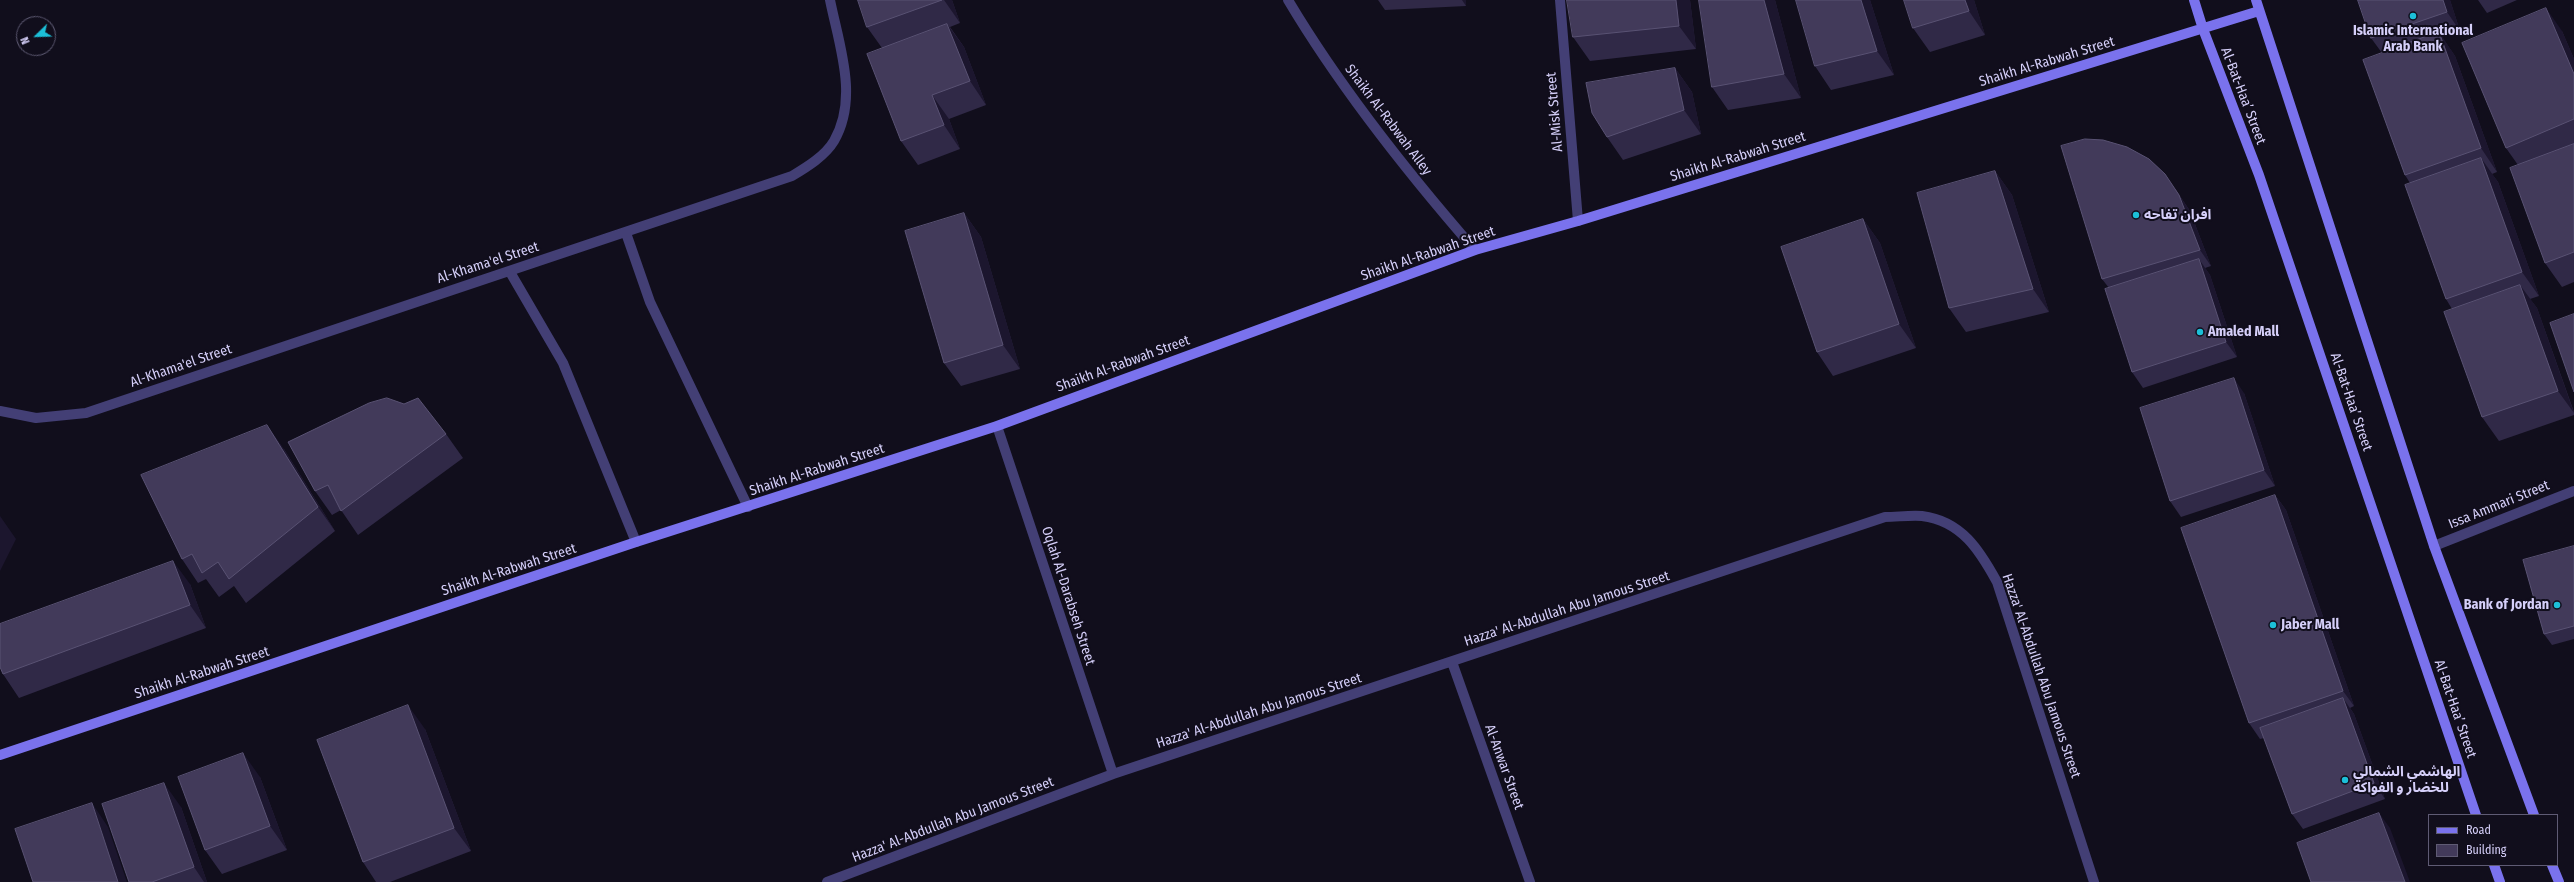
<!DOCTYPE html>
<meta charset="utf-8">
<style>
body{margin:0}
#map{position:relative;width:2574px;height:882px;overflow:hidden;background:#110e1c;font-family:"Fira Sans Condensed",sans-serif}
canvas{display:block}
.legend{position:absolute;left:2428px;top:814px;width:130px;height:52px;box-sizing:border-box;background:#110e1c;border:1px solid #5f5b74;margin:0;padding:5px 7px;list-style:none;font-size:12px;color:#d5cff9}
.legend li{display:flex;align-items:center;gap:8px;height:20px}
.legend b{width:20px;border:1px solid #5f5b74}
.north{position:absolute;left:16px;top:16px;width:40px;height:40px;box-sizing:border-box;background:#110e1c;border:1px solid #5f5b74;border-radius:50%;rotate:247deg;font-size:11px;font-weight:700;line-height:16px;text-align:center;color:#d5cff9}
.north::after{content:'';display:block;margin:auto;width:14px;height:18px;background:#1cbfd8;clip-path:polygon(50% 0,100% 100%,50% 72%,0 100%)}
</style>
<div id="map">
<canvas width="2574" height="882"></canvas>
<ul class="legend">
<li><b style="height:5px;background:#7a72ed"></b>Road</li>
<li><b style="height:11px;background:#423a5a"></b>Building</li>
</ul>
<div class="north">N</div>
</div>
<script>
const c = document.querySelector('canvas').getContext('2d');
c.lineJoin = 'round';
function strokePath(path, color, width, dash) {
  c.strokeStyle = color;
  c.lineWidth = width;
  c.lineCap = dash ? 'butt' : 'round';
  c.setLineDash(dash || []);
  c.stroke(path);
}
function fill(path, color) {
  c.fillStyle = color;
  c.fill(path, 'evenodd');
}
function drawText(font, color, halo, rows, align = 'center') {
  c.font = font + ' "Fira Sans Condensed","Noto Sans Arabic",sans-serif';
  c.lineWidth = 4;
  c.setLineDash([]);
  c.textBaseline = 'middle';
  c.strokeStyle = halo;
  c.fillStyle = color;
  for (const [text, x, y, turn = 0] of rows) {
    c.save();
    c.translate(x, y);
    c.rotate((+turn || 0) * Math.PI / 180);
    c.textAlign = isNaN(turn) ? turn : align;
    if (halo) c.strokeText(text, 0, 0);
    c.fillText(text, 0, 0);
    c.restore();
  }
}
strokePath(new Path2D(`
 M 1288,0 C 1341,89 1407,172 1475,250
 M 1560,0 L 1578,221
 M 626,233 L 650,302 L 748,507
 M 510,272 L 563,363 L 636,542
 M 0,411 L 36,418 L 86,413 L 792,176 C 807,167 825,156 834,141 C 859,98 839,45 830,0
 M 997,426 L 1113,774
 M 2434,546 L 2574,491
 M 1452,662 L 1530,882
 M 827,882 L 1113,774 L 1885,517 C 1897,517 1910,515 1922,516 C 1962,521 1980,551 1997,582 L 2094,882`), '#433f75', 10);
strokePath(new Path2D(`
 M 2194,0 L 2203,29 L 2259,175 L 2476,815
 M 2256,0 L 2434,546 L 2534,815
 M 0,755 L 636,542 L 997,426 L 1475,250 L 1578,221 L 2259,11
 M 2494,865 L 2500,882
 M 2552,865 L 2559,882`), '#7a72ed', 10);
fill(new Path2D(`
 M 858,0 L 952,0 L 960,23 L 950,27 L 964,47 L 986,105 L 949,119 L 960,149 L 918,165 L 901,141 L 882,48 L 867,27 Z
 M 1378,0 L 1466,0 L 1466,6 L 1385,10 Z
 M 1690,0 L 1696,49 L 1590,61 L 1573,37 Z
 M 1699,0 L 1775,0 L 1801,98 L 1728,110 L 1712,87 Z
 M 1796,0 L 1870,0 L 1894,75 L 1831,90 L 1815,66 Z
 M 1904,0 L 1974,0 L 1985,35 L 1930,52 L 1913,28 Z
 M 2358,0 L 2450,0 L 2460,31 L 2442,37 L 2455,56 L 2497,172 L 2492,174 L 2498,182 L 2539,296 L 2530,299 L 2537,308 L 2574,412 L 2574,415 L 2499,441 L 2482,417 L 2452,309 L 2446,299 L 2410,183 L 2405,175 L 2382,53 L 2371,38 Z
 M 2478,0 L 2517,0 L 2487,13 Z
 M 2562,31 L 2574,59 L 2574,282 L 2562,287 L 2545,263 L 2518,165 L 2506,148 Z
 M 1675,68 L 1692,92 L 1701,134 L 1623,160 L 1607,137 Z
 M 1995,171 L 2012,195 L 2049,312 L 1966,332 L 1949,308 Z
 M 2176,190 L 2190,211 L 2211,266 L 2205,268 L 2210,275 L 2237,357 L 2143,388 L 2132,372 L 2109,288 L 2102,279 Z
 M 964,213 L 981,237 L 1020,369 L 961,386 L 944,363 Z
 M 1863,219 L 1880,243 L 1916,348 L 1833,376 L 1817,352 Z
 M 2244,393 L 2275,486 L 2181,517 L 2170,501 Z
 M 446,434 L 463,458 L 358,535 L 341,510 L 332,515 L 315,491 L 288,442 Z
 M 284,449 L 335,531 L 246,603 L 234,586 L 219,597 L 206,579 L 198,583 L 182,559 Z
 M 2275,495 L 2286,510 L 2354,706 L 2350,708 L 2354,714 L 2385,799 L 2303,829 L 2292,814 L 2264,738 L 2260,739 L 2249,723 Z
 M 2574,546 L 2574,639 L 2552,645 L 2544,634 Z
 M 190,584 L 206,628 L 19,698 L 3,674 Z
 M 425,729 L 471,851 L 390,882 L 376,882 L 363,862 Z
 M 260,777 L 287,850 L 222,874 L 205,850 Z
 M 181,807 L 207,882 L 129,882 Z`), '#302947');
fill(new Path2D(`
 M 944,0 L 952,0 L 960,23 Z
 M 1462,0 L 1466,0 L 1466,6 Z
 M 1676,0 L 1690,0 L 1696,49 L 1679,26 Z
 M 1764,0 L 1775,0 L 1801,98 L 1784,74 Z
 M 1861,0 L 1870,0 L 1894,75 L 1877,51 Z
 M 1965,0 L 1974,0 L 1985,35 L 1969,11 Z
 M 2443,0 L 2450,0 L 2460,31 L 2447,12 Z
 M 2546,8 L 2562,31 L 2574,59 L 2574,74 Z
 M 947,24 L 964,47 L 986,105 L 970,81 Z
 M 2439,32 L 2455,56 L 2497,172 L 2481,148 Z
 M 1675,68 L 1692,92 L 1701,134 L 1684,110 Z
 M 932,95 L 949,119 L 960,149 L 944,125 Z
 M 2481,158 L 2498,182 L 2539,296 L 2522,272 Z
 M 1995,171 L 2012,195 L 2049,312 L 2033,289 Z
 M 2165,174 L 2190,211 L 2211,266 L 2200,250 Z
 M 964,213 L 981,237 L 1020,369 L 1003,345 Z
 M 1863,219 L 1880,243 L 1916,348 L 1899,324 Z
 M 2199,259 L 2210,275 L 2237,357 L 2226,342 Z
 M 2520,285 L 2537,308 L 2574,413 L 2558,391 Z
 M 2234,378 L 2244,393 L 2275,486 L 2264,470 Z
 M 267,425 L 284,449 L 335,531 L 318,507 Z
 M 2275,495 L 2286,510 L 2354,706 L 2343,691 Z
 M 0,516 L 16,539 L 0,571 Z
 M 173,561 L 190,584 L 206,628 L 190,605 Z
 M 2343,698 L 2354,714 L 2385,799 L 2374,783 Z
 M 408,705 L 425,729 L 471,851 L 454,828 Z
 M 243,753 L 260,777 L 287,850 L 270,826 Z
 M 164,783 L 181,807 L 207,882 L 204,882 L 194,867 Z
 M 92,803 L 108,827 L 127,882 L 118,882 Z
 M 2379,813 L 2390,828 L 2410,882 L 2405,882 Z`), '#1c162e');
const building = new Path2D(`
 M 858,0 L 942,0 L 867,27 Z
 M 1567,0 L 1676,0 L 1679,26 L 1573,37 Z
 M 1699,0 L 1764,0 L 1784,74 L 1712,87 Z
 M 1796,0 L 1861,0 L 1877,51 L 1815,66 Z
 M 1904,0 L 1965,0 L 1969,11 L 1913,28 Z
 M 2358,0 L 2443,0 L 2447,12 L 2371,38 Z
 M 2546,8 L 2574,74 L 2574,119 L 2506,148 L 2462,43 Z
 M 947,24 L 970,81 L 932,95 L 944,125 L 901,141 L 867,54 Z
 M 2439,32 L 2481,148 L 2405,175 L 2363,60 Z
 M 1675,68 L 1684,110 L 1607,137 L 1592,113 L 1586,83 Z
 M 2085,139 L 2103,140 L 2127,147 L 2149,159 L 2165,174 L 2179,195 L 2200,250 L 2102,279 L 2061,146 Z
 M 2574,144 L 2574,252 L 2545,263 L 2510,168 Z
 M 2481,158 L 2522,272 L 2446,299 L 2405,185 Z
 M 1995,171 L 2033,289 L 1949,308 L 1917,193 Z
 M 964,213 L 1003,345 L 944,363 L 905,231 Z
 M 1863,219 L 1899,324 L 1817,352 L 1781,247 Z
 M 2199,259 L 2226,342 L 2132,372 L 2105,289 Z
 M 2520,285 L 2558,391 L 2482,417 L 2444,312 Z
 M 2574,314 L 2574,392 L 2550,323 Z
 M 2234,378 L 2264,470 L 2170,501 L 2140,408 Z
 M 387,398 L 404,404 L 418,398 L 446,434 L 341,511 L 328,485 L 315,491 L 288,442 L 369,403 Z
 M 267,425 L 318,507 L 229,579 L 218,562 L 202,573 L 192,554 L 182,559 L 141,475 Z
 M 2275,495 L 2343,691 L 2249,723 L 2181,528 Z
 M 2574,546 L 2574,626 L 2544,634 L 2523,560 Z
 M 173,561 L 190,605 L 3,674 L 0,667 L 0,624 Z
 M 2343,698 L 2374,783 L 2292,814 L 2260,728 Z
 M 408,705 L 454,828 L 363,862 L 317,740 Z
 M 243,753 L 270,826 L 205,850 L 178,777 Z
 M 164,783 L 194,867 L 152,882 L 129,882 L 102,804 Z
 M 92,803 L 118,882 L 33,882 L 15,829 Z
 M 2379,813 L 2405,882 L 2311,882 L 2297,843 Z`);
fill(building, '#423a5a');
strokePath(building, '#595273', 1);
for (const [x, y, r, color] of [
 [2413,16,4,"#1cbfd8"],
 [2136,215,4,"#1cbfd8"],
 [2200,332,4,"#1cbfd8"],
 [2557,605,4,"#1cbfd8"],
 [2273,625,4,"#1cbfd8"],
 [2345,780,4,"#1cbfd8"]
]) {
  const dot = new Path2D();
  dot.arc(x, y, r, 0, 2 * Math.PI);
  c.fillStyle = color;
  c.fill(dot);
  strokePath(dot, '#110e1c', 1.5);
}
drawText('bold 14px', '#d5cff9', '#110e1c', [
 ["Islamic International",2413,31,"center"],
 ["Arab Bank",2413,47,"center"],
 ["افران تفاحه",2144,215],
 ["Amaled Mall",2208,332],
 ["Bank of Jordan",2549,605,"right"],
 ["Jaber Mall",2281,625],
 ["الهاشمي الشمالي",2353,772],
 ["للخضار و الفواكه",2353,788]
], 'left');
drawText('14px', '#d5cff9', '#110e1c', [
 ["Shaikh Al-Rabwah Street",2047,62,-17],
 ["Al-Bat-Haa’ Street",2243,96,69],
 ["Al-Misk Street",1555,112,-95],
 ["Shaikh Al-Rabwah Alley",1388,120,53],
 ["Shaikh Al-Rabwah Street",1738,157,-17],
 ["Shaikh Al-Rabwah Street",1428,254,-19],
 ["Al-Khama'el Street",488,263,-18],
 ["Shaikh Al-Rabwah Street",1123,364,-20],
 ["Al-Khama'el Street",181,366,-19],
 ["Al-Bat-Haa’ Street",2351,402,71],
 ["Shaikh Al-Rabwah Street",817,470,-18],
 ["Issa Ammari Street",2499,505,-22],
 ["Shaikh Al-Rabwah Street",509,570,-18],
 ["Oqlah Al-Darabseh Street",1068,596,72],
 ["Hazza' Al-Abdullah Abu Jamous Street",1567,609,-18],
 ["Shaikh Al-Rabwah Street",202,673,-18],
 ["Hazza' Al-Abdullah Abu Jamous Street",2041,676,71],
 ["Al-Bat-Haa’ Street",2455,709,71],
 ["Hazza' Al-Abdullah Abu Jamous Street",1259,711,-18],
 ["Al-Anwar Street",1504,767,70],
 ["Hazza' Al-Abdullah Abu Jamous Street",953,820,-21]
]);
</script>
